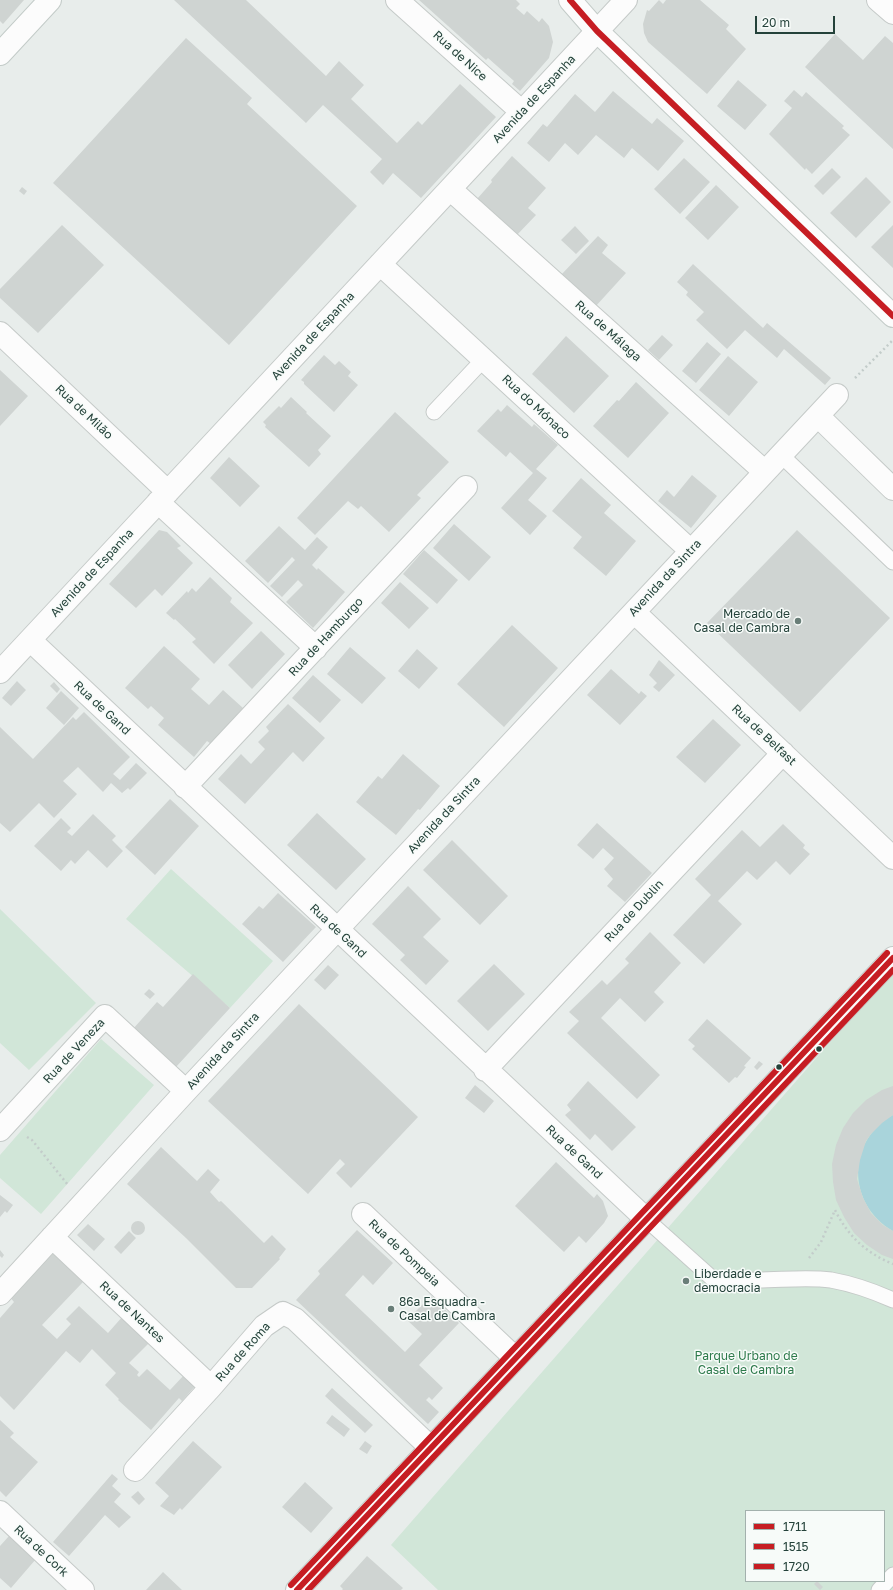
<!DOCTYPE html>
<meta charset="utf-8">
<style>
body{margin:0}
#map{position:relative;width:893px;height:1590px;overflow:hidden;background:#e8edeb;font-family:"Golos Text",sans-serif}
canvas{display:block}
.legend{position:absolute;left:745px;top:1510px;width:140px;height:72px;box-sizing:border-box;background:#f7fbf9;border:1px solid #a3b1ad;margin:0;padding:5px 7px;list-style:none;font-size:12px;color:#24423a}
.legend li{display:flex;align-items:center;gap:8px;height:20px}
.legend b{width:20px;border:1px solid #a3b1ad}
.scale{position:absolute;left:755px;top:16px;width:80px;height:18px;box-sizing:border-box;border:2px solid #24423a;border-top:0;padding-left:5px;font-size:12px;line-height:14px;white-space:nowrap;color:#24423a;-webkit-text-stroke:3px #f7fbf9;paint-order:stroke}
</style>
<div id="map">
<canvas width="893" height="1590"></canvas>
<ul class="legend">
<li><b style="height:5px;background:#c61d23"></b>1711</li>
<li><b style="height:5px;background:#c61d23"></b>1515</li>
<li><b style="height:5px;background:#c61d23"></b>1720</li>
</ul>
<div class="scale">20 m</div>
</div>
<script>
const c = document.querySelector('canvas').getContext('2d');
c.lineJoin = 'round';
function fill(path, color) {
  c.fillStyle = color;
  c.fill(path, 'evenodd');
}
function strokePath(path, color, width, dash) {
  c.strokeStyle = color;
  c.lineWidth = width;
  c.lineCap = dash ? 'butt' : 'round';
  c.setLineDash(dash || []);
  c.stroke(path);
}
function drawText(font, color, halo, rows, align = 'center') {
  c.font = font + ' "Golos Text",sans-serif';
  c.lineWidth = 3;
  c.setLineDash([]);
  c.textBaseline = 'middle';
  c.strokeStyle = halo;
  c.fillStyle = color;
  for (const [text, x, y, turn = 0] of rows) {
    c.save();
    c.translate(x, y);
    c.rotate((+turn || 0) * Math.PI / 180);
    c.textAlign = isNaN(turn) ? turn : align;
    if (halo) c.strokeText(text, 0, 0);
    c.fillText(text, 0, 0);
    c.restore();
  }
}
fill(new Path2D(`
 M 171,869 L 273,961 L 230,1008 L 126,919 Z
 M 0,909 L 96,1003 L 29,1070 L 0,1043 Z
 M 893,974 L 893,1590 L 438,1590 L 391,1545 L 825,1048 ZM 746,1511 L 884,1511 L 884,1581 L 746,1581 Z
 M 101,1039 L 154,1085 L 41,1214 L 0,1178 L 0,1155 Z`), '#d1e6d8');
fill(new Path2D(`
 M 893,1115 L 893,1231 C 847,1205 846,1141 893,1115 Z`), '#a9d4db');
fill(new Path2D(`
 M 0,0 L 24,0 L 3,24 L 0,21 Z
 M 174,0 L 246,0 L 326,76 L 339,61 L 364,85 L 351,99 L 397,143 L 418,121 L 422,125 L 460,84 L 496,117 L 421,198 L 393,173 L 383,185 L 370,172 L 382,159 L 323,105 L 306,123 Z
 M 419,0 L 516,0 L 520,4 L 516,8 L 524,15 L 527,11 L 539,22 L 542,18 L 549,26 L 553,42 L 549,58 L 520,91 L 512,84 L 514,81 L 488,58 L 486,60 Z
 M 659,0 L 663,4 L 666,0 L 700,0 L 729,25 L 726,29 L 746,49 L 707,94 L 648,42 L 644,33 L 643,24 L 647,10 L 649,11 Z
 M 835,34 L 863,60 L 885,36 L 893,43 L 893,149 L 805,67 Z
 M 186,38 L 252,98 L 247,104 L 357,206 L 229,345 L 53,183 Z
 M 738,80 L 767,105 L 745,130 L 717,106 Z
 M 794,90 L 802,97 L 806,92 L 844,126 L 842,128 L 850,135 L 812,174 L 806,168 L 805,170 L 769,134 L 792,108 L 784,101 Z
 M 613,91 L 652,124 L 657,118 L 684,141 L 658,171 L 632,148 L 624,158 L 596,135 L 578,155 L 565,143 L 549,162 L 527,143 L 543,124 L 547,127 L 575,94 L 595,112 Z
 M 512,156 L 546,188 L 528,208 L 536,215 L 516,236 L 477,199 L 492,182 L 491,180 Z
 M 684,158 L 710,182 L 680,214 L 654,189 Z
 M 832,168 L 841,177 L 823,195 L 814,186 Z
 M 866,177 L 891,202 L 856,238 L 830,213 Z
 M 716,185 L 739,207 L 708,240 L 685,218 Z
 M 22,187 L 27,191 L 24,195 L 19,191 Z
 M 62,225 L 104,265 L 38,333 L 0,298 L 0,289 Z
 M 893,225 L 893,268 L 871,247 Z
 M 575,226 L 589,241 L 576,254 L 561,240 Z
 M 598,236 L 608,245 L 602,253 L 626,273 L 595,307 L 561,275 Z
 M 693,264 L 763,328 L 767,323 L 831,378 L 825,385 L 784,349 L 777,358 L 745,330 L 727,349 L 696,320 L 704,312 L 686,295 L 688,292 L 677,282 Z
 M 662,335 L 673,345 L 659,360 L 648,350 Z
 M 566,336 L 609,376 L 574,413 L 532,374 Z
 M 707,342 L 721,354 L 696,383 L 682,371 Z
 M 324,355 L 335,365 L 339,361 L 351,372 L 348,376 L 358,385 L 334,412 L 304,384 L 304,382 L 301,380 Z
 M 728,356 L 758,382 L 729,416 L 699,390 Z
 M 0,370 L 28,396 L 0,426 Z
 M 636,382 L 669,413 L 628,458 L 593,426 L 617,400 L 619,401 Z
 M 291,397 L 307,412 L 306,413 L 331,436 L 318,450 L 321,454 L 309,467 L 265,427 L 266,425 L 263,422 L 279,406 L 281,408 Z
 M 507,405 L 532,427 L 534,424 L 558,445 L 536,469 L 547,478 L 528,500 L 547,516 L 530,535 L 501,508 L 533,473 L 510,452 L 506,457 L 477,431 L 498,409 L 501,412 Z
 M 395,412 L 449,462 L 417,495 L 421,498 L 389,532 L 361,506 L 358,509 L 348,501 L 315,535 L 297,518 Z
 M 229,457 L 260,486 L 240,507 L 210,478 Z
 M 692,475 L 717,496 L 691,528 L 658,501 L 667,490 L 674,497 Z
 M 581,478 L 611,505 L 604,513 L 636,541 L 606,576 L 573,548 L 582,537 L 552,511 Z
 M 454,524 L 491,557 L 469,581 L 433,548 Z
 M 279,526 L 305,550 L 317,537 L 328,547 L 312,565 L 317,570 L 318,568 L 345,592 L 313,628 L 286,602 L 303,585 L 298,580 L 282,597 L 270,586 L 295,560 L 292,557 L 268,583 L 245,561 Z
 M 159,530 L 167,532 L 181,546 L 177,548 L 193,563 L 162,596 L 155,589 L 136,608 L 109,584 Z
 M 797,530 L 890,618 L 800,712 L 707,623 Z
 M 424,550 L 458,580 L 437,604 L 403,574 Z
 M 210,577 L 232,598 L 230,602 L 253,623 L 214,664 L 192,642 L 196,639 L 175,619 L 174,620 L 166,613 L 187,591 L 188,593 L 192,588 L 196,592 Z
 M 400,582 L 429,608 L 409,629 L 381,603 Z
 M 512,625 L 558,668 L 504,727 L 457,684 Z
 M 261,631 L 285,654 L 252,689 L 228,665 Z
 M 164,646 L 200,679 L 191,689 L 209,705 L 223,690 L 243,708 L 211,744 L 207,741 L 194,757 L 158,725 L 164,718 L 151,706 L 148,709 L 125,688 Z
 M 350,647 L 386,678 L 362,704 L 327,674 Z
 M 417,649 L 438,668 L 419,689 L 398,671 Z
 M 659,660 L 675,675 L 659,692 L 653,687 L 657,683 L 649,675 Z
 M 611,669 L 639,694 L 641,691 L 647,696 L 620,725 L 587,695 Z
 M 313,675 L 341,700 L 320,723 L 292,698 Z
 M 17,681 L 26,690 L 11,706 L 2,698 Z
 M 54,682 L 60,689 L 57,693 L 50,686 Z
 M 61,691 L 79,708 L 64,725 L 46,708 Z
 M 288,704 L 325,738 L 303,762 L 293,752 L 245,804 L 218,779 L 241,754 L 251,764 L 265,749 L 258,742 L 269,731 L 266,727 Z
 M 84,712 L 130,757 L 113,774 L 120,780 L 136,763 L 147,773 L 130,790 L 128,788 L 122,793 L 111,783 L 103,792 L 78,767 L 63,781 L 77,794 L 54,818 L 39,803 L 10,832 L 0,823 L 0,727 L 33,759 L 73,717 L 76,720 Z
 M 713,719 L 741,745 L 705,783 L 676,757 Z
 M 403,754 L 440,786 L 420,810 L 418,809 L 396,835 L 356,802 L 378,776 L 382,779 Z
 M 170,799 L 199,826 L 155,875 L 125,847 Z
 M 317,813 L 366,859 L 336,890 L 287,845 Z
 M 93,814 L 116,836 L 112,840 L 123,851 L 107,868 L 88,850 L 75,864 L 71,860 L 61,871 L 34,846 L 61,818 L 71,828 L 67,832 L 72,836 Z
 M 597,823 L 652,873 L 625,902 L 607,886 L 613,879 L 604,869 L 614,858 L 603,848 L 593,859 L 577,845 Z
 M 783,824 L 805,845 L 803,848 L 810,854 L 790,875 L 776,861 L 757,880 L 747,871 L 718,901 L 742,924 L 704,964 L 673,935 L 711,895 L 695,879 L 742,830 L 760,847 Z
 M 452,840 L 508,896 L 480,925 L 423,870 Z
 M 408,886 L 441,919 L 423,937 L 449,961 L 426,985 L 400,960 L 405,955 L 372,924 Z
 M 278,893 L 316,927 L 283,962 L 242,924 L 259,906 L 263,909 Z
 M 650,932 L 681,963 L 654,992 L 664,1002 L 645,1022 L 620,998 L 601,1018 L 660,1075 L 637,1099 L 567,1033 L 579,1021 L 569,1012 L 602,980 L 607,985 L 629,963 L 625,959 Z
 M 494,964 L 525,994 L 488,1031 L 457,1001 Z
 M 328,965 L 339,975 L 325,990 L 314,980 Z
 M 193,974 L 230,1008 L 176,1067 L 133,1029 L 157,1002 L 163,1007 Z
 M 149,989 L 155,994 L 150,999 L 144,994 Z
 M 299,1004 L 418,1117 L 351,1188 L 336,1173 L 345,1164 L 340,1159 L 308,1194 L 208,1101 Z
 M 707,1019 L 751,1058 L 744,1066 L 746,1067 L 737,1078 L 735,1077 L 729,1083 L 692,1049 L 695,1046 L 688,1040 Z
 M 759,1061 L 763,1064 L 757,1070 L 754,1067 Z
 M 588,1081 L 636,1127 L 612,1151 L 595,1134 L 590,1140 L 565,1115 L 571,1110 L 567,1105 Z
 M 475,1085 L 494,1101 L 484,1113 L 465,1098 Z
 M 893,1086 L 893,1115 L 882,1123 L 871,1134 L 866,1141 L 860,1160 L 857,1179 L 863,1198 L 871,1213 L 883,1225 L 893,1231 L 893,1259 L 882,1255 L 867,1245 L 854,1233 L 844,1217 L 836,1200 L 833,1182 L 832,1164 L 836,1145 L 843,1128 L 853,1113 L 866,1100 L 882,1090 Z
 M 161,1147 L 197,1181 L 208,1169 L 220,1180 L 210,1192 L 219,1202 L 221,1201 L 264,1243 L 272,1235 L 286,1249 L 279,1258 L 280,1259 L 252,1288 L 236,1288 L 186,1238 L 127,1184 Z
 M 556,1162 L 594,1198 L 597,1194 L 603,1201 L 608,1216 L 604,1223 L 586,1243 L 579,1236 L 564,1252 L 515,1206 Z
 M 0,1195 L 13,1205 L 7,1213 L 5,1211 L 0,1217 Z
 M131 1228a7 7 0 1 1 14 0a7 7 0 1 1-14 0Z
 M 88,1224 L 105,1239 L 94,1251 L 77,1235 Z
 M 357,1230 L 393,1263 L 373,1285 L 363,1275 L 345,1295 L 405,1352 L 422,1334 L 407,1320 L 431,1296 L 459,1323 L 419,1365 L 443,1388 L 432,1400 L 429,1397 L 426,1400 L 439,1412 L 428,1424 L 296,1300 L 320,1274 L 318,1271 Z
 M 129,1231 L 136,1238 L 121,1254 L 114,1247 Z
 M 0,1250 L 4,1255 L 2,1258 L 0,1256 Z
 M 51,1252 L 83,1282 L 42,1325 L 57,1339 L 71,1324 L 66,1319 L 79,1306 L 108,1333 L 123,1316 L 150,1342 L 129,1363 L 139,1372 L 137,1375 L 139,1377 L 147,1369 L 170,1390 L 185,1374 L 197,1384 L 182,1401 L 179,1398 L 151,1430 L 118,1400 L 119,1399 L 105,1385 L 116,1373 L 92,1349 L 80,1363 L 66,1351 L 14,1410 L 0,1396 L 0,1318 L 14,1302 L 9,1296 Z
 M 332,1388 L 373,1425 L 365,1433 L 325,1396 Z
 M 332,1415 L 350,1429 L 344,1437 L 326,1423 Z
 M 0,1420 L 14,1433 L 10,1437 L 38,1462 L 6,1497 L 0,1491 Z
 M 193,1441 L 222,1467 L 182,1510 L 180,1508 L 174,1515 L 160,1506 L 169,1496 L 155,1483 Z
 M 365,1441 L 372,1446 L 367,1454 L 359,1449 Z
 M 112,1474 L 118,1479 L 112,1486 L 121,1494 L 114,1502 L 131,1517 L 119,1528 L 105,1515 L 69,1556 L 53,1542 Z
 M 305,1482 L 333,1508 L 311,1533 L 282,1507 Z
 M 138,1491 L 145,1499 L 139,1505 L 131,1497 Z
 M 9,1536 L 36,1559 L 11,1588 L 0,1578 L 0,1546 Z
 M 367,1556 L 403,1588 L 401,1590 L 342,1590 L 343,1589 L 340,1586 Z
 M 163,1572 L 182,1590 L 146,1590 Z
 M 817,1581 L 823,1587 L 820,1590 L 814,1584 Z`), '#cfd4d2');
const lane = new Path2D(`
 M 434,412 L 484,359
 M 781,455 L 893,562
 M 647,1220 L 714,1280 C 729,1280 743,1281 757,1280 C 782,1280 807,1277 831,1280 C 853,1284 873,1291 893,1300
 M 879,1590 L 893,1575`);
const street = new Path2D(`
 M 397,0 L 522,112
 M 878,0 L 893,13
 M 450,189 L 765,472
 M 380,264 L 691,551
 M 0,333 L 168,492
 M 818,416 L 893,489
 M 158,502 L 316,648
 M 634,612 L 893,858
 M 30,640 L 647,1220
 M 0,672 L 626,0
 M 185,787 L 466,487
 M 485,1070 L 783,753
 M 0,1130 L 105,1016 L 186,1091
 M 363,1214 L 515,1358
 M 52,1237 L 211,1387
 M 0,1294 L 186,1091 L 837,395
 M 135,1470 L 211,1387 L 264,1326 L 283,1313 L 295,1319 L 430,1447
 M 0,1512 L 83,1590`);
const secondary = new Path2D(`
 M 570,0 L 597,31 L 893,316
 M 0,54 L 50,0
 M 297,1590 L 893,958`);
strokePath(lane, '#c5cac8', 17);
strokePath(street, '#c5cac8', 24);
strokePath(secondary, '#c3cbc8', 24);
strokePath(new Path2D(`
 M 855,378 L 892,341
 M 27,1137 L 32,1140 L 68,1185
 M 809,1258 L 821,1242 L 835,1210 C 848,1236 866,1253 893,1264`), '#c3ccca', 2.5, [2, 3]);
strokePath(lane, '#fcfcfc', 15);
strokePath(street, '#fcfcfc', 22);
strokePath(secondary, '#fcfcfc', 22);
strokePath(new Path2D(`
 M 570,0 L 597,31 L 893,316
 M 297,1590 L 893,958`), '#c61d23', 6);
strokePath(new Path2D(`
 M 308,1590 L 893,970`), '#c61d23', 6);
strokePath(new Path2D(`
 M 291,1585 L 887,953`), '#c61d23', 6);
for (const [x, y, r, color] of [
 [798,621,4,"#697e78"],
 [819,1049,3.5,"#24423a"],
 [779,1067,3.5,"#24423a"],
 [686,1281,4,"#697e78"],
 [391,1309,4,"#697e78"]
]) {
  const dot = new Path2D();
  dot.arc(x, y, r, 0, 2 * Math.PI);
  c.fillStyle = color;
  c.fill(dot);
  strokePath(dot, '#f7fbf9', 1.5);
}
drawText('12px', '#24423a', '#f7fbf9', [
 ["Rua de Nice",460,56,42],
 ["Avenida de Espanha",534,99,-47],
 ["Rua de Málaga",608,331,42],
 ["Avenida de Espanha",313,336,-47],
 ["Rua do Mónaco",536,407,43],
 ["Rua de Milão",84,412,43],
 ["Avenida de Espanha",92,573,-47],
 ["Avenida da Sintra",665,578,-47],
 ["Rua de Hamburgo",326,637,-47],
 ["Rua de Gand",102,708,43],
 ["Rua de Belfast",764,735,43],
 ["Avenida da Sintra",444,815,-47],
 ["Rua de Dublin",634,911,-47],
 ["Rua de Gand",338,931,43],
 ["Rua de Veneza",74,1051,-47],
 ["Avenida da Sintra",223,1051,-47],
 ["Rua de Gand",574,1152,43],
 ["Rua de Pompeia",404,1253,43],
 ["Rua de Nantes",132,1312,43],
 ["Rua de Roma",243,1352,-48],
 ["Rua de Cork",41,1551,43]
]);
drawText('12px', '#24423a', '#f7fbf9', [
 ["Mercado de",790,614,"right"],
 ["Casal de Cambra",790,628,"right"],
 ["Liberdade e",694,1274],
 ["democracia",694,1288],
 ["86ª Esquadra -",399,1302],
 ["Casal de Cambra",399,1316]
], 'left');
drawText('12px', '#2d7a4b', '#f7fbf9', [
 ["Parque Urbano de",746,1356],
 ["Casal de Cambra",746,1370]
]);
</script>
